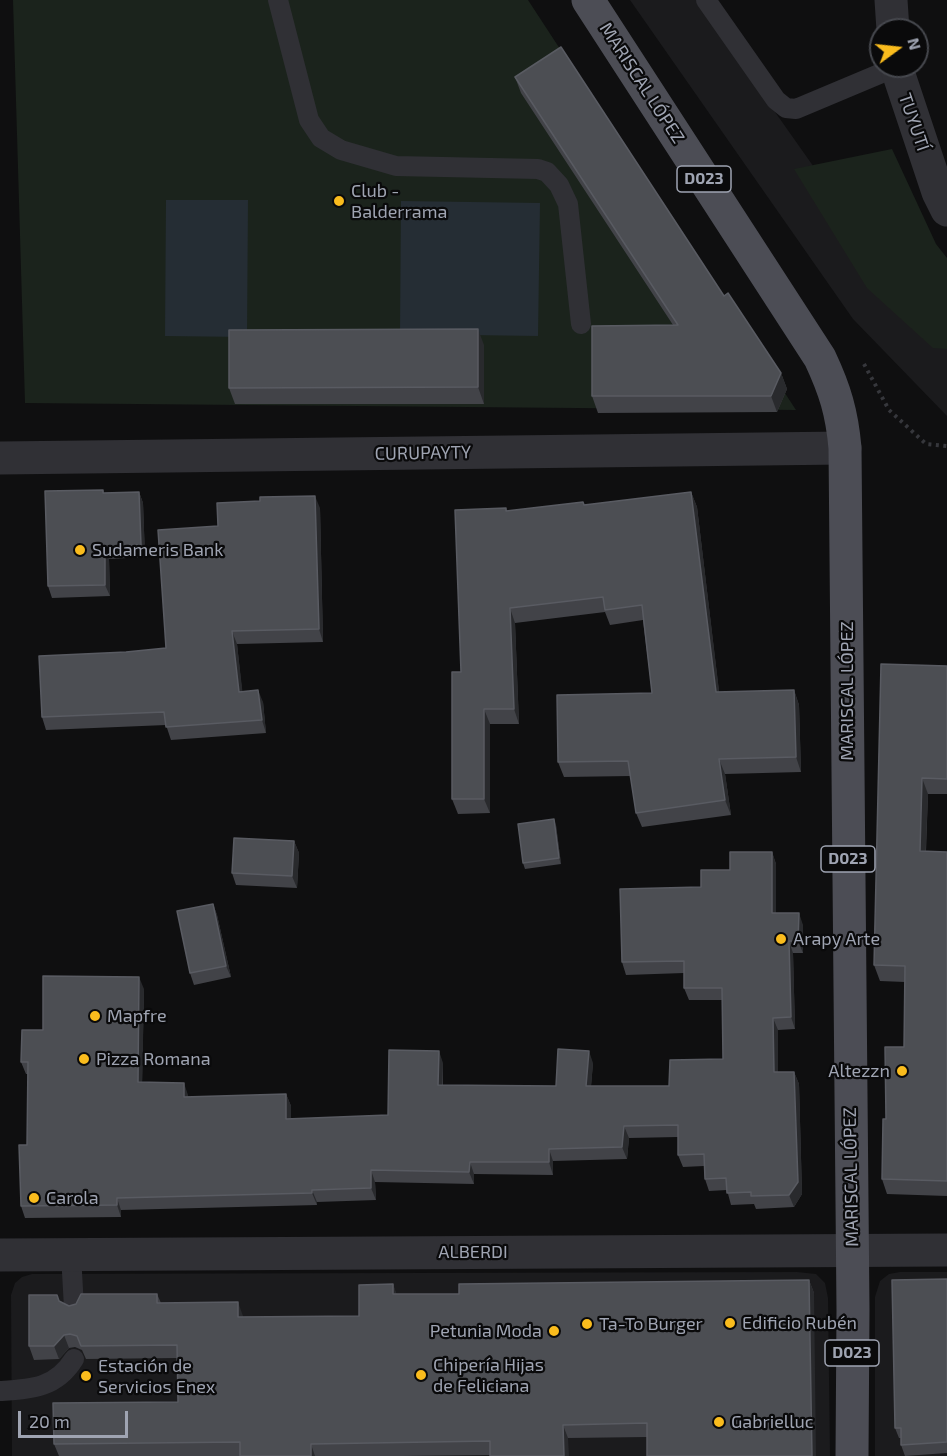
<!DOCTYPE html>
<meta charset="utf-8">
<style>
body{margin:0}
#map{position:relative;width:947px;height:1456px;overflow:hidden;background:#0f0f10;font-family:"Exo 2",sans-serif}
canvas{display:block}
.north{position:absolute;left:869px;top:18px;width:60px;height:60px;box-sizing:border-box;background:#0a0a0b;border:2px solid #46484e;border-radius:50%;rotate:75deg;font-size:16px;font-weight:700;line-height:24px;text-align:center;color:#9fa4b2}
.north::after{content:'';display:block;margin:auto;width:21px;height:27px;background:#fabc1d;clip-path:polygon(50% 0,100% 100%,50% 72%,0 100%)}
.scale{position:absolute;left:18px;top:1411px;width:110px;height:27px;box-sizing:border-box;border:3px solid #9fa4b2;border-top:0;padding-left:8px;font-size:18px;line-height:21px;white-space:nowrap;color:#9fa4b2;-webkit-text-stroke:4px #0a0a0b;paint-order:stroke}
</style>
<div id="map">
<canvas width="947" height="1456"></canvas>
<div class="north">N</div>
<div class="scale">20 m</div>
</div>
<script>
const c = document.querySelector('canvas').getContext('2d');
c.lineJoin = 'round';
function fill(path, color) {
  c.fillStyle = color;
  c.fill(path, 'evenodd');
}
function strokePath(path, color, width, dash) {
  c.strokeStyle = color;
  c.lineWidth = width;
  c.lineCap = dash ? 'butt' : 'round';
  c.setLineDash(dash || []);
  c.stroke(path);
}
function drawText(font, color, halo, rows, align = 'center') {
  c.font = font + ' "Exo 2",sans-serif';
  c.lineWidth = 4.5;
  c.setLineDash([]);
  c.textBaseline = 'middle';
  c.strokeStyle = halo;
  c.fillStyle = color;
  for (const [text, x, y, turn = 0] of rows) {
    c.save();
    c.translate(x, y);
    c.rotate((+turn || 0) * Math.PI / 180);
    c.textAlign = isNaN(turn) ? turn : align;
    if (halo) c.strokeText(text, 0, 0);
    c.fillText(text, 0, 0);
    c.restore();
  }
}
fill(new Path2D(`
 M 630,0 L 696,0 L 895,282 L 947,335 L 947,416 L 853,319 Z
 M 797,1272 L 816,1274 L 825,1283 L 828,1298 L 830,1456 L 12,1456 L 11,1295 L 15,1283 L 22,1277 L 32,1274 Z
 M 900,1272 L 947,1272 L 947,1456 L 875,1456 L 875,1297 L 880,1281 L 889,1274 Z`), '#1b1b1d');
fill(new Path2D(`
 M 13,0 L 528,0 L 796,410 L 25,403 Z
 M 892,149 L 936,244 L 947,258 L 947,349 L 933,348 L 867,288 L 794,169 Z`), '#1b231c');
fill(new Path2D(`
 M 166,200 L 248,200 L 247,337 L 165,336 Z
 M 401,201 L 540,203 L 538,336 L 400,334 Z`), '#252d34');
strokePath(new Path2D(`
 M 864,364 L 889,410 L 926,444 L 947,446`), '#36373c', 4, [3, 4.5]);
strokePath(new Path2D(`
 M 278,0 L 309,120 L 321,138 L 341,150 L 396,166 L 538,169 L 547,172 L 559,185 L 568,204 L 581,324
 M 706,0 L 776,100 L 786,108 L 796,109 L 896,67
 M 71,1254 L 74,1308
 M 0,1391 C 32,1389 56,1388 74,1359`), '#303035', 20);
strokePath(new Path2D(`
 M 891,0 L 893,30
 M 896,66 L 938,192 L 947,210
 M 0,458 L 845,448
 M 0,1255 L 947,1250`), '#303035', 33);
strokePath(new Path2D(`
 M 588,0 L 820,358 C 835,390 842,413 845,448 L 853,1310 L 852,1456`), '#4c4d55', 33);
fill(new Path2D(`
 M 515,77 L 724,296 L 781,373 L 787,389 L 777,412 L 598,413 L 592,396 L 673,325 L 521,93 Z
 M 484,345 L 484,404 L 235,404 L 229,388 Z
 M 103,490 L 104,493 L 139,492 L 143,503 L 145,557 L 109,559 L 110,596 L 52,598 L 48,586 Z
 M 691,492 L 697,507 L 719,692 L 794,690 L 799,705 L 801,772 L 725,774 L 731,815 L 642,827 L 636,813 L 631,776 L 564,777 L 558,762 L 652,693 L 643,620 L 610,625 L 605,612 L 515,623 L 519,724 L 490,724 L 490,813 L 458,814 L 452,799 L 461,672 L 506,508 L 507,511 L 583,502 L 584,505 Z
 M 320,508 L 323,642 L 237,644 L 242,691 L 263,702 L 266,733 L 171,740 L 166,725 L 46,730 L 42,717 L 126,652 L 166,648 L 218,526 Z
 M 947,666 L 947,794 L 928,794 L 926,851 L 947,852 L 947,1196 L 887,1194 L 882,1179 L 886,1119 L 904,1047 L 905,982 L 880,981 L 874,965 Z
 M 556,825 L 561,864 L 525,869 L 523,863 Z
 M 294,841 L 299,853 L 297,888 L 236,885 L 232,873 Z
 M 772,852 L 776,864 L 776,913 L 803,925 L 803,953 L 793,953 L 795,1029 L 778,1030 L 778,1072 L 794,1072 L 799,1084 L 802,1194 L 794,1207 L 756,1209 L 754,1204 L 731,1205 L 727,1190 L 709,1191 L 705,1179 L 704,1166 L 683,1167 L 678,1155 L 678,1137 L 629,1138 L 627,1159 L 553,1161 L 553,1175 L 474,1174 L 474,1184 L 375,1182 L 376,1200 L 317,1202 L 317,1205 L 121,1210 L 121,1217 L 25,1218 L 21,1206 L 27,1145 L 28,1074 L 26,1074 L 21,1062 L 43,1030 L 144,989 L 142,1082 L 188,1095 L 188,1097 L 286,1094 L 291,1106 L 291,1119 L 388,1115 L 443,1063 L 443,1085 L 556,1086 L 593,1063 L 591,1086 L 669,1086 L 723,1059 L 722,1000 L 689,1000 L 684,988 L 684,973 L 626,975 L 622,962 L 701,887 L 730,870 Z
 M 213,904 L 217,915 L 231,977 L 194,985 L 190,973 Z
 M 947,1279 L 947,1453 L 905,1456 L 901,1445 L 901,1438 L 899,1438 L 895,1428 Z
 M 809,1280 L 814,1293 L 647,1437 L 568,1438 L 490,1455 L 404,1456 L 59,1456 L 54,1444 L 178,1402 L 178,1358 L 86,1359 L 82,1350 L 75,1347 L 69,1348 L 59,1359 L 34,1360 L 29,1346 L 59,1301 L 69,1306 L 157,1294 L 161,1303 L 243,1317 L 359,1316 L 393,1284 L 396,1294 L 459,1294 Z`), '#424348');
fill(new Path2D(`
 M 478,329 L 484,345 L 484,404 L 478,387 Z
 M 781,373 L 787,389 L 777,412 L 771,396 Z
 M 139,492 L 143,503 L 145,557 L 141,545 Z
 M 691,492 L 697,507 L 721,707 L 716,692 Z
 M 315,496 L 320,508 L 323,642 L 319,629 Z
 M 105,547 L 109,559 L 110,596 L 105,585 Z
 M 510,608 L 515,623 L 519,724 L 514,709 Z
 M 232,631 L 237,644 L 244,705 L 239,692 Z
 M 258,690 L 263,702 L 266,733 L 262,720 Z
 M 794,690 L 799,705 L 801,772 L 796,757 Z
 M 484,709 L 490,724 L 490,813 L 484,799 Z
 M 719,759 L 725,774 L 731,815 L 725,800 Z
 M 922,778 L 928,794 L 925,867 L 920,851 Z
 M 554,819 L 556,825 L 561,864 L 559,858 Z
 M 294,841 L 299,853 L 297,888 L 292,876 Z
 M 772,852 L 776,864 L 776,925 L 772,913 Z
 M 213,904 L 217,915 L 231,977 L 226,966 Z
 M 799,913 L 803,925 L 803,953 L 798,941 Z
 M 789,941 L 793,953 L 795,1029 L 791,1017 Z
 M 139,977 L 144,989 L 142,1094 L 138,1082 Z
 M 773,1018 L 778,1030 L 778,1084 L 774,1072 Z
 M 439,1051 L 443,1063 L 442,1097 L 438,1085 Z
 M 589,1051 L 593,1063 L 590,1098 L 586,1086 Z
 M 794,1072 L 799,1084 L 802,1194 L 794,1207 L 789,1195 Z
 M 184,1083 L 188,1095 L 188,1109 L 184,1097 Z
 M 286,1094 L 291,1106 L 291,1131 L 286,1119 Z
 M 624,1126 L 629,1138 L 627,1159 L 622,1147 Z
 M 549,1149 L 553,1161 L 553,1175 L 549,1162 Z
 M 470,1162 L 474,1174 L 474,1184 L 469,1172 Z
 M 371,1170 L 375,1182 L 376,1200 L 371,1188 Z
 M 312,1190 L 317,1202 L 317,1205 L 312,1193 Z
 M 117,1198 L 121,1210 L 121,1217 L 117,1205 Z
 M 809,1280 L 814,1293 L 816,1456 L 812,1456 Z
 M 393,1284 L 398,1298 L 393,1294 Z
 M 238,1302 L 243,1316 L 243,1330 L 238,1317 Z
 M 64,1335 L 69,1348 L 59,1359 L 54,1346 Z
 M 563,1425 L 568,1438 L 569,1456 L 564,1456 Z
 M 311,1444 L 315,1456 L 311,1456 Z`), '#292a2d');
const building = new Path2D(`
 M 561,47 L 724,296 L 728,293 L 781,373 L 771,396 L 592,396 L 592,326 L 678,325 L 515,77 Z
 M 478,329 L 478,387 L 229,388 L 229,330 Z
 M 103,490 L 103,493 L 139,492 L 141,545 L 105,547 L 105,585 L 48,586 L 45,491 Z
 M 691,492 L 716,692 L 794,690 L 796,757 L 719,759 L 725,800 L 636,813 L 628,761 L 558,762 L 557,695 L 652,693 L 642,605 L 605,610 L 603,597 L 510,608 L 514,709 L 484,709 L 484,799 L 452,799 L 452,672 L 461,672 L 455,510 L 506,508 L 506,511 L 583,502 L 584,505 Z
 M 315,496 L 319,629 L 232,631 L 239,692 L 258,690 L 262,720 L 166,727 L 164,712 L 42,717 L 39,656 L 126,652 L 166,648 L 158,530 L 218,526 L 217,503 L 260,501 L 260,497 Z
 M 881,664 L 947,666 L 947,779 L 922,778 L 920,851 L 947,852 L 947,1181 L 882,1179 L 883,1119 L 886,1119 L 885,1047 L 904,1047 L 905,966 L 874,965 Z
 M 554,819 L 559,858 L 523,863 L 518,824 Z
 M 234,838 L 294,841 L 292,876 L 232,873 Z
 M 730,852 L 772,852 L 772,913 L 799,913 L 798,941 L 789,941 L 791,1017 L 773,1018 L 774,1072 L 794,1072 L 798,1182 L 789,1195 L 751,1196 L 751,1192 L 727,1193 L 726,1178 L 705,1179 L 704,1154 L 678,1155 L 678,1125 L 624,1126 L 622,1147 L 549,1149 L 549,1162 L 470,1162 L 469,1172 L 371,1170 L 371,1188 L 312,1190 L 312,1193 L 117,1198 L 117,1205 L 21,1206 L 19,1145 L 27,1145 L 28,1062 L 21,1062 L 22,1030 L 43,1030 L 43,976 L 139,977 L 138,1082 L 184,1083 L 184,1097 L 286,1094 L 286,1119 L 388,1115 L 389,1050 L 439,1051 L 438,1085 L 556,1086 L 558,1049 L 589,1051 L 586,1086 L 669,1086 L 670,1060 L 723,1059 L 722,988 L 684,988 L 684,961 L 622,962 L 620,889 L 701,887 L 701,870 L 730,870 Z
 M 213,904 L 226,966 L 190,973 L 177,911 Z
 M 947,1279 L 947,1442 L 901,1445 L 901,1428 L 895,1428 L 892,1280 Z
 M 809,1280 L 812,1456 L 647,1456 L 647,1423 L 563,1425 L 564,1456 L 490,1456 L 490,1441 L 311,1444 L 311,1456 L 240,1456 L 240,1442 L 54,1444 L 53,1403 L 178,1402 L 177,1345 L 81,1346 L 77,1336 L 70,1334 L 64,1335 L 54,1346 L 29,1346 L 29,1295 L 57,1295 L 59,1301 L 69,1306 L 76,1304 L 81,1294 L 157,1294 L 157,1303 L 238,1302 L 238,1317 L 359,1316 L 359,1285 L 393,1284 L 393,1294 L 459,1294 L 459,1284 Z`);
fill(building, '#4c4e53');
strokePath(building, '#595b62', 1.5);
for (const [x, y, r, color] of [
 [339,201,6,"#fabc1d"],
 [80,550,6,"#fabc1d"],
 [781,939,6,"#fabc1d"],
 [95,1016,6,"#fabc1d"],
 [84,1059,6,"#fabc1d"],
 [902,1071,6,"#fabc1d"],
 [34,1198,6,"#fabc1d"],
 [730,1323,6,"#fabc1d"],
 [587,1324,6,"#fabc1d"],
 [554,1331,6,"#fabc1d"],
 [421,1375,6,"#fabc1d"],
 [86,1376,6,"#fabc1d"],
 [719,1422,6,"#fabc1d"]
]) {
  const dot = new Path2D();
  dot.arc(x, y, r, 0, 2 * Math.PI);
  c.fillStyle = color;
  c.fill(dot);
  strokePath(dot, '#0a0a0b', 2);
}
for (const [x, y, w] of [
 [704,179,54],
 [848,859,54],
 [852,1353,54]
]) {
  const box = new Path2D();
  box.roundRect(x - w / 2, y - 13, w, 26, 4.5);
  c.fillStyle = '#0a0a0b';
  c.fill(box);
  strokePath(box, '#9fa4b2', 1.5);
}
drawText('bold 16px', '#9fa4b2', null, [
 ["D023",704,179],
 ["D023",848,859],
 ["D023",852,1353]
]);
drawText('18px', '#9fa4b2', '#0a0a0b', [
 ["MARISCAL LÓPEZ",642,83,57],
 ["TUYUTÍ",914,122,71],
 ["CURUPAYTY",423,453,-1],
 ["MARISCAL LÓPEZ",847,691,-90],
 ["MARISCAL LÓPEZ",851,1177,-91],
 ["ALBERDI",473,1252]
]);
drawText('18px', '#9fa4b2', '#0a0a0b', [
 ["Club -",351,191],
 ["Balderrama",351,212],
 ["Sudameris Bank",92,550],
 ["Arapy Arte",793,939],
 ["Mapfre",107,1016],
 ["Pizza Romana",96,1059],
 ["Altezzn",890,1071,"right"],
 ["Carola",46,1198],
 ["Edificio Rubén",742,1323],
 ["Ta-To Burger",599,1324],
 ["Petunia Moda",542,1331,"right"],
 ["Chipería Hijas",433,1365],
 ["de Feliciana",433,1386],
 ["Estación de",98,1366],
 ["Servicios Enex",98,1387],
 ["Gabrielluc",731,1422]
], 'left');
</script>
